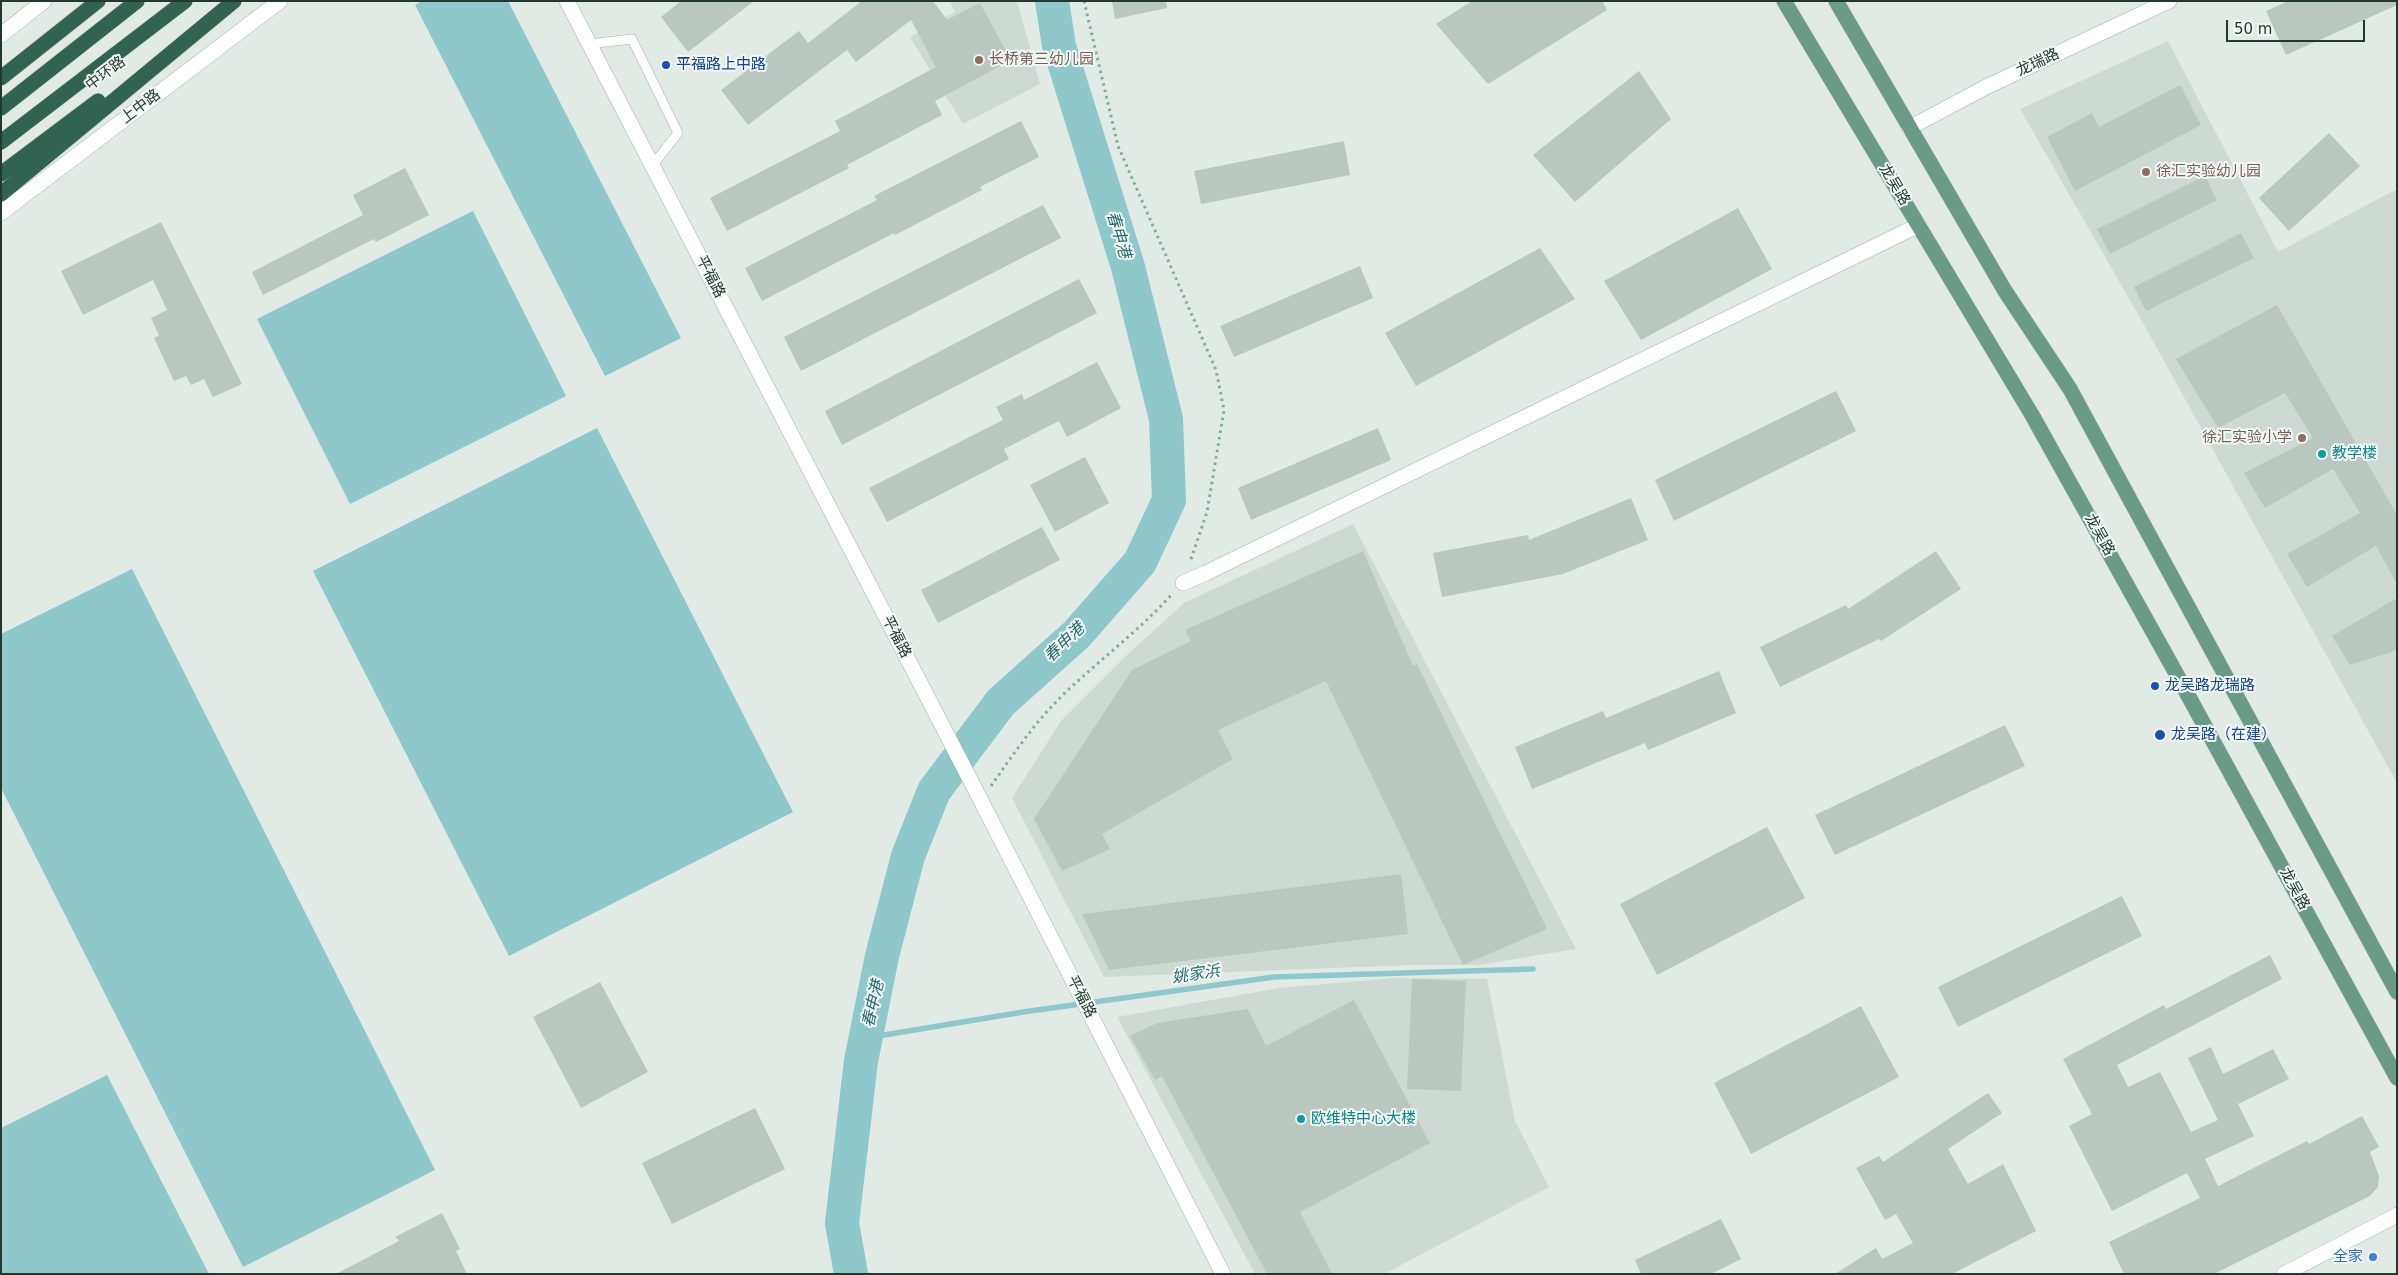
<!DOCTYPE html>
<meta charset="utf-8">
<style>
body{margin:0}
#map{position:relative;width:2398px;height:1275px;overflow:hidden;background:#e1eae5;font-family:"DejaVu Sans",sans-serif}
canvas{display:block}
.frame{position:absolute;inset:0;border:2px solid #233930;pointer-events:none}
.scale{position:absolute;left:2226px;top:20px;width:139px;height:22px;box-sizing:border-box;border:2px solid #233930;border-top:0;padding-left:6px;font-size:15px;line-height:18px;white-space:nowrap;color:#233930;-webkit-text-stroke:4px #f1f7f3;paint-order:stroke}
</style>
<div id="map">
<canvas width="2398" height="1275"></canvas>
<div class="frame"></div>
<div class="scale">50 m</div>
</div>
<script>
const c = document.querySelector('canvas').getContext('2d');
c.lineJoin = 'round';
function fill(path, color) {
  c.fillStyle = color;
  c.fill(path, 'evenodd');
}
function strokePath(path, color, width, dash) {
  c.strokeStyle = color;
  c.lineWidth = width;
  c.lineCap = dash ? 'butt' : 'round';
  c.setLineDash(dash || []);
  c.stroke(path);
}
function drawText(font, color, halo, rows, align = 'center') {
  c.font = font + ' "DejaVu Sans","Noto Sans SC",sans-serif';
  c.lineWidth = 4;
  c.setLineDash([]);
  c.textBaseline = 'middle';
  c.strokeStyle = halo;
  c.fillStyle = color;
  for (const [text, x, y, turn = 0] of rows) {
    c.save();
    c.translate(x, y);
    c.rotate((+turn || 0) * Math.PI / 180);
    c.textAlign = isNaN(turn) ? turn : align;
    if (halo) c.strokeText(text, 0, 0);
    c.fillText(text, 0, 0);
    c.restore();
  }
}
fill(new Path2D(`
 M 949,1 L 1017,1 L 1040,84 L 963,124 L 910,37 L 955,12 Z
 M 2168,41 L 2278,252 L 2397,189 L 2397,783 L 2143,323 L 2020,109 Z
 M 1353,524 L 1576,949 L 1479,965 L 1410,965 L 1104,977 L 1012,798 L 1061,721 L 1129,653 L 1184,603 Z
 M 1396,978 L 1487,979 L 1515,1121 L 1549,1187 L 1384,1274 L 1255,1274 L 1117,1017 L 1279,988 Z`), '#cfd9d4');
fill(new Path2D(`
 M 422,1 L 508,1 L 681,338 L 605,376 L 415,5 Z
 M 473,211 L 566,396 L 350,504 L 257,319 Z
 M 597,428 L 793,812 L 509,956 L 313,571 Z
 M 132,569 L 435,1170 L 243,1267 L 1,788 L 1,634 Z
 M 107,1075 L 209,1274 L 1,1274 L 1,1128 Z`), '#8ec8ca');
strokePath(new Path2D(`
 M 866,1038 L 1023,1012 L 1274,977 L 1533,969`), '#8ec8ca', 5.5);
strokePath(new Path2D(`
 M 851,1274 L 842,1223 L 861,1061 L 882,956 L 908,856 L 934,791 L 1001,702 L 1077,634 L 1140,562 L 1169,500 L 1166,419 L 1128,267 L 1059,46 L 1052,1`), '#8ec8ca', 34);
fill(new Path2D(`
 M 681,1 L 754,1 L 688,52 L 661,17 Z
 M 862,1 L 933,1 L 947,20 L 980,3 L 1011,60 L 935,101 L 942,115 L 847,165 L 849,168 L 727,231 L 710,198 L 840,131 L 835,121 L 936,67 L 911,20 L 856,62 L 847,50 L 748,125 L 721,90 L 799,31 L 808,43 Z
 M 1112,1 L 1166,1 L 1167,8 L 1115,19 Z
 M 1472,1 L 1602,1 L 1607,10 L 1488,84 L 1436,24 Z
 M 2288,1 L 2397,1 L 2397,5 L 2286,55 L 2266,11 Z
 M 1639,71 L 1671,119 L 1575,202 L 1533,155 Z
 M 2180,85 L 2201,125 L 2075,191 L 2047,137 L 2092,113 L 2099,127 Z
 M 1021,121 L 1039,157 L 980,187 L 982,190 L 895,235 L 894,233 L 762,301 L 745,268 L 877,200 L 874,196 Z
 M 2329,133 L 2360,166 L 2289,231 L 2259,198 Z
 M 1344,141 L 1350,175 L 1201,204 L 1194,171 Z
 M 405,168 L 429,215 L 376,242 L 374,239 L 263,295 L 252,272 L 363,215 L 353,195 Z
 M 2205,176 L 2217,200 L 2110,254 L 2097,229 Z
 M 1043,205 L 1061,238 L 801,371 L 784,337 Z
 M 1738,208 L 1772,269 L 1641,340 L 1604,281 Z
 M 161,222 L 242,384 L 213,397 L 204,379 L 191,385 L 186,376 L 174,381 L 154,338 L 159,335 L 151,318 L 167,310 L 153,280 L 83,315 L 61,271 Z
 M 2241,233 L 2254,258 L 2146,311 L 2134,287 Z
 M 1540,248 L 1575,299 L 1416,386 L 1385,333 Z
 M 1360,266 L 1373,298 L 1234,357 L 1220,326 Z
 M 1079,279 L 1097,313 L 842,445 L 825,411 Z
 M 2277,305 L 2397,515 L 2397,584 L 2376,546 L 2307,587 L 2287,554 L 2360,513 L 2333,469 L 2265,508 L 2244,473 L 2313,438 L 2285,393 L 2218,428 L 2176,359 Z
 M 1097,362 L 1121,408 L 1067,437 L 1059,421 L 1004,449 L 1009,459 L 887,522 L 869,488 L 1003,420 L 996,407 L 1022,394 L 1024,400 Z
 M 1836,391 L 1856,431 L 1674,521 L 1655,480 Z
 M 1378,428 L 1391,460 L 1251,520 L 1238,488 Z
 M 1085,457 L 1109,503 L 1055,532 L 1030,485 Z
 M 1631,498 L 1648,540 L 1563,574 L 1442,597 L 1433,553 L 1528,535 L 1529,540 Z
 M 1042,527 L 1060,560 L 938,623 L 921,590 Z
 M 1363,551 L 1413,666 L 1417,664 L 1547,929 L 1463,965 L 1326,681 L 1218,730 L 1233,759 L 1102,834 L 1110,849 L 1062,871 L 1034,819 L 1132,670 L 1191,641 L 1185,630 Z
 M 1936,551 L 1961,589 L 1881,641 L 1879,639 L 1780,687 L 1760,647 L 1846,605 L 1848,609 Z
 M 2397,598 L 2397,650 L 2350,665 L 2332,636 Z
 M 1719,671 L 1736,713 L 1648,750 L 1645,743 L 1532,789 L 1515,747 L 1603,711 L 1606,718 Z
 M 2005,725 L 2025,766 L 1835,855 L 1815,815 Z
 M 1767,827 L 1805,898 L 1657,975 L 1620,904 Z
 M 1401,874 L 1408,934 L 1109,970 L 1082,914 Z
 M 2122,896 L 2142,936 L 1958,1027 L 1938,987 Z
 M 2270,955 L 2282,979 L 2117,1065 L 2128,1087 L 2160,1072 L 2191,1132 L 2218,1120 L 2188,1058 L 2211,1047 L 2223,1074 L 2273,1049 L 2289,1079 L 2238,1104 L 2254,1136 L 2205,1159 L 2218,1186 L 2307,1141 L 2309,1144 L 2362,1116 L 2379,1147 L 2370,1152 L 2379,1176 L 2378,1187 L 2370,1196 L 2214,1274 L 2124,1274 L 2109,1242 L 2200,1198 L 2187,1173 L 2112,1211 L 2069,1126 L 2092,1114 L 2063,1059 L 2164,1005 L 2166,1009 Z
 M 1412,979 L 1466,981 L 1461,1091 L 1407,1089 Z
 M 600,982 L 648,1072 L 581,1108 L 533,1017 Z
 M 1354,1000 L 1430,1143 L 1300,1212 L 1332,1274 L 1267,1274 L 1162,1076 L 1155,1080 L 1130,1036 L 1157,1023 L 1248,1009 L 1266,1046 Z
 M 1861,1006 L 1899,1077 L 1751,1154 L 1714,1083 Z
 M 1988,1093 L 2002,1113 L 1948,1149 L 1968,1184 L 2003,1164 L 2036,1231 L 1952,1274 L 1835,1274 L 1876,1248 L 1882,1259 L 1913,1243 L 1896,1214 L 1885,1220 L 1856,1168 L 1879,1156 L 1883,1162 Z
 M 755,1108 L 785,1169 L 672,1224 L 642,1163 Z
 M 442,1213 L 460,1249 L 456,1251 L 467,1274 L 336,1274 L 399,1241 L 395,1237 Z
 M 1721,1219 L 1741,1259 L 1711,1274 L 1641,1274 L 1635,1260 Z`), '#b9c7c0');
const lane = new Path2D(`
 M 589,44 L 632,39 L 678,133 L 652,166`);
const street = new Path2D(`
 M 567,1 L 975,789 L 1223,1274
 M 1909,128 L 1986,87 L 2169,1
 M 1183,583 L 1206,573 L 1919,225`);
const secondary = new Path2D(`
 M 1,35 L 44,1
 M 1,213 L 280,1
 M 2284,1274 L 2397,1215`);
const primary = new Path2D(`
 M 1784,1 L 2032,415 L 2172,666 L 2397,1078
 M 1836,1 L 2005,291 L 2070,389 L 2397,992`);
const highway = new Path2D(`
 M 1,78 L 98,1
 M 1,108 L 137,1
 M 1,142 L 185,1
 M 1,174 L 98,101
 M 1,194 L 234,1`);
strokePath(lane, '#a4b1ab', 10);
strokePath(street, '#a4b1ab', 16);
strokePath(secondary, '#a1b4ab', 16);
strokePath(primary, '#bdc4c1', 16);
strokePath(highway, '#bdc4c1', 16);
strokePath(new Path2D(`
 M 1084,1 L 1118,146 L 1216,370 L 1224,410 L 1207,512 L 1190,562
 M 991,786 C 1015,752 1037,719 1067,691 C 1102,658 1141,629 1173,593`), '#84aa9a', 3, [2.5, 4]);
strokePath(lane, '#fff', 9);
strokePath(street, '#fff', 15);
strokePath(secondary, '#fff', 15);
strokePath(primary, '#6a9b88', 15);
strokePath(highway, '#326252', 15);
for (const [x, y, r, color] of [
 [979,60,5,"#8d6e63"],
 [666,65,5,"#1a4fb4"],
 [2146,172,5,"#8d6e63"],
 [2302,438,5,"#8d6e63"],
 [2322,454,5,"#0f9aa8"],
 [2155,686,5,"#1a4fb4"],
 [2160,735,6,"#1a4fb4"],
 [1301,1119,5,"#0f9aa8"],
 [2373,1257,5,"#3f7fe0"]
]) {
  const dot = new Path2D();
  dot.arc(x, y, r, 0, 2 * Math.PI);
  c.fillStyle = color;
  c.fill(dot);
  strokePath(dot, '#f1f7f3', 2);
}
drawText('15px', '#785e54', '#f1f7f3', [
 ["长桥第三幼儿园",989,60],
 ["徐汇实验幼儿园",2156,172],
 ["徐汇实验小学",2292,438,"right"]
], 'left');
drawText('15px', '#233930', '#f1f7f3', [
 ["龙瑞路",2038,63,-25],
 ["中环路",106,74,-37],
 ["上中路",141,107,-37],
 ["龙吴路",1894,185,59],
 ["平福路",710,277,63],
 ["龙吴路",2099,535,61],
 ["平福路",896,637,63],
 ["龙吴路",2294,889,61],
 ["平福路",1081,997,63]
]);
drawText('15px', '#164399', '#f1f7f3', [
 ["平福路上中路",676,65],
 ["龙吴路龙瑞路",2165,686],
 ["龙吴路（在建）",2171,735]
], 'left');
drawText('15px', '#0d838f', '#f1f7f3', [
 ["教学楼",2332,454],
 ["欧维特中心大楼",1311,1119]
], 'left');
drawText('15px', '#366cbe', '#f1f7f3', [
 ["全家",2363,1257]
], 'right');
drawText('italic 16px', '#236a6e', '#f1f7f3', [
 ["春申港",1118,235,73],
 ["春申港",1065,643,-44],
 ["姚家浜",1196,975,-8],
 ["春申港",874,1004,-77]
]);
</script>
